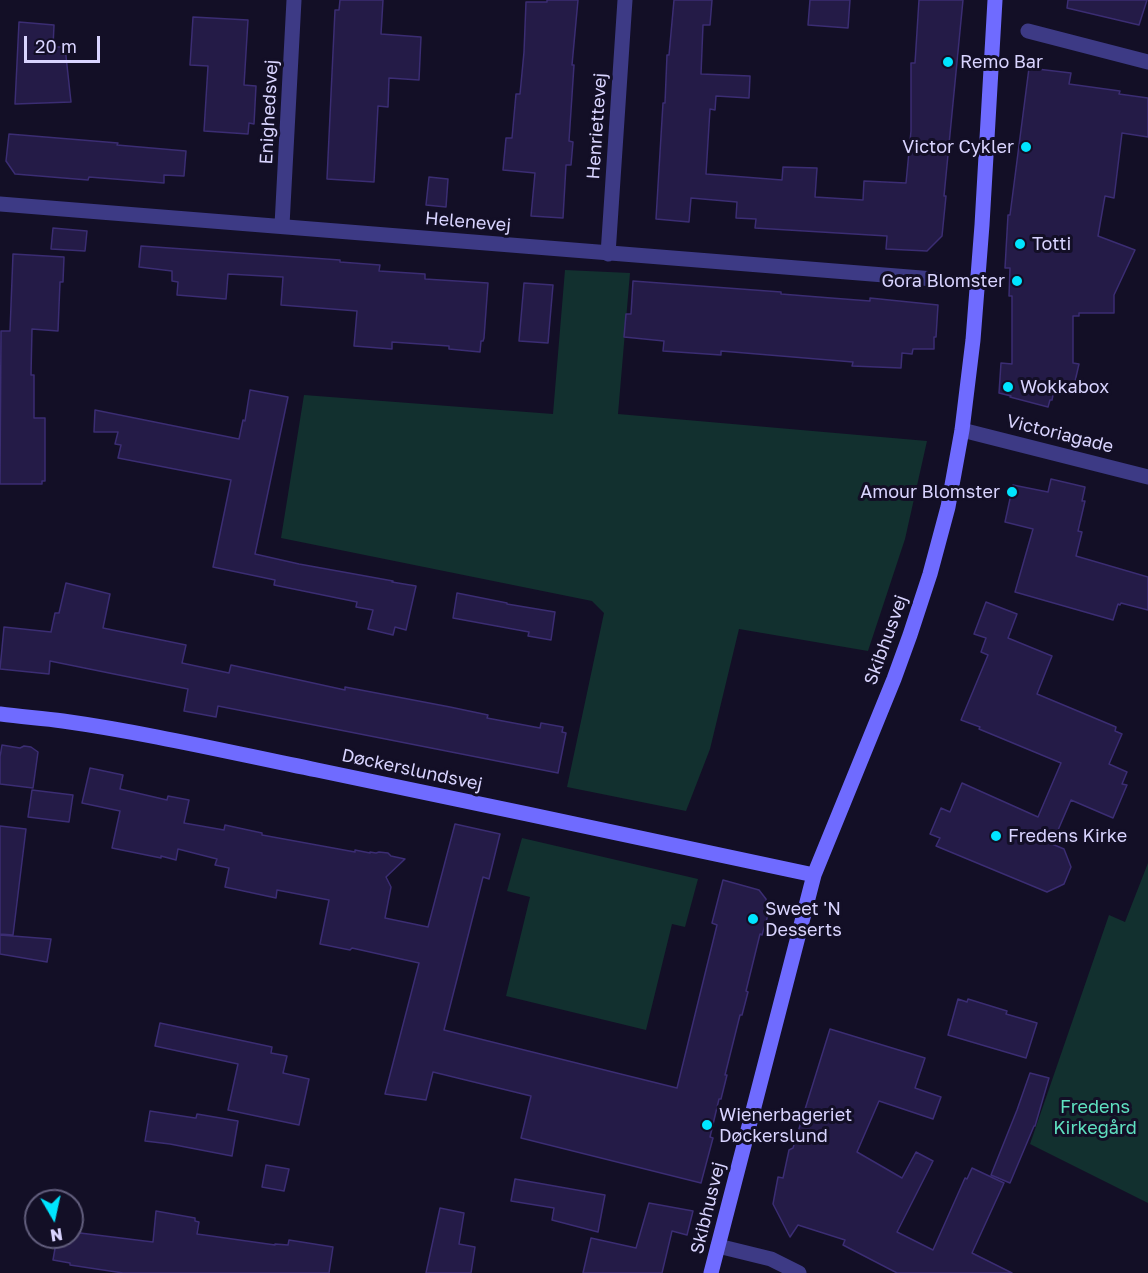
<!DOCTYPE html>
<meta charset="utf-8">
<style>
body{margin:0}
#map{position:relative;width:1148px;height:1273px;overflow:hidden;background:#130f26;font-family:"Golos Text",sans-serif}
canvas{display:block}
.north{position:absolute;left:24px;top:1189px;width:60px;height:60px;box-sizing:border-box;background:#130f26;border:2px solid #625e7d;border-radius:50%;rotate:171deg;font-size:16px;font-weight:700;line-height:24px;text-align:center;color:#d9d4ff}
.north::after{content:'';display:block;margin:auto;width:21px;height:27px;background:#00e5ff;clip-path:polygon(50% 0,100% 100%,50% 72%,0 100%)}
.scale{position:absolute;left:24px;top:36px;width:76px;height:27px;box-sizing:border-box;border:3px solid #d9d4ff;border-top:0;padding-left:8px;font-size:18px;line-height:21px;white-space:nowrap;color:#d9d4ff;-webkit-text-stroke:4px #130f26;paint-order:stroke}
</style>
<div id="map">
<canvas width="1148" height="1273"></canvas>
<div class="north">N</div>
<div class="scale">20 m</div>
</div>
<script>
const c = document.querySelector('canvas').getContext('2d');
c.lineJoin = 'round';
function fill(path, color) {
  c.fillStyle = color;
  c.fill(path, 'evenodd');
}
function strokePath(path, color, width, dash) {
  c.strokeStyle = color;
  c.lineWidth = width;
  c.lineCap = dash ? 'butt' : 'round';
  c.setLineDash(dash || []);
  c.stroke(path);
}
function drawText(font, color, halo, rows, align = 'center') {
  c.font = font + ' "Golos Text",sans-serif';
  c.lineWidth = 6;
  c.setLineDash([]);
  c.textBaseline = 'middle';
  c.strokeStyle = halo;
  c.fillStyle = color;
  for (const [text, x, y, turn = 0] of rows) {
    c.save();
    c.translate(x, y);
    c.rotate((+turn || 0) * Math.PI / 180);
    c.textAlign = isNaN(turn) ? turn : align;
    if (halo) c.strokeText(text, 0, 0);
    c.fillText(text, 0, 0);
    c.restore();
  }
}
fill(new Path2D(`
 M 565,270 L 630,273 L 618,414 L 927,441 L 905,539 L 868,651 L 739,629 L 710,749 L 686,811 L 567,787 L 604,613 L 592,601 L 281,538 L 304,395 L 553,414 Z
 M 522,838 L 698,879 L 685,927 L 672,924 L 646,1030 L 506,996 L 530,897 L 507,891 Z
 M 1148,863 L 1148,1203 L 1030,1144 L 1109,915 L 1125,922 Z`), '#12302f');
const building = new Path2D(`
 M 340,0 L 383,0 L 381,34 L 421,37 L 419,80 L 389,78 L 388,107 L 378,106 L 374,182 L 327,179 L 335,10 L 339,10 Z
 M 547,0 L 578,0 L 572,65 L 574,65 L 569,141 L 573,142 L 571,165 L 566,165 L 563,218 L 531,216 L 535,173 L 503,170 L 506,138 L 512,138 L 516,94 L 520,94 L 524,52 L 526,2 L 547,2 Z
 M 674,0 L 712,0 L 710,25 L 703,25 L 701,74 L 750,76 L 749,98 L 716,96 L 715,110 L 710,109 L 706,174 L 782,180 L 783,167 L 817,168 L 815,197 L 863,200 L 864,181 L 906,183 L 911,131 L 911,63 L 915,63 L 919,0 L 963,0 L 944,196 L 946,196 L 942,236 L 927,251 L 886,249 L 887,236 L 755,228 L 756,219 L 736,218 L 737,202 L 691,198 L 689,222 L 656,219 L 663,103 L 665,103 L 667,55 L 669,55 Z
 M 810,0 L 850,0 L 848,28 L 808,25 Z
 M 1068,0 L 1147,0 L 1139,25 L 1067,8 Z
 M 193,17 L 248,20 L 244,85 L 256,86 L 254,124 L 249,123 L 248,134 L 204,131 L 208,66 L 190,65 Z
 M 19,22 L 54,25 L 53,47 L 65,47 L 71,102 L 15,104 Z
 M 1029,68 L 1071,73 L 1069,84 L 1120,91 L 1119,94 L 1148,98 L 1148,137 L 1122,133 L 1114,198 L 1105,196 L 1098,236 L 1135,250 L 1114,295 L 1114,313 L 1079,313 L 1079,316 L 1073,316 L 1073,363 L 1079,364 L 1073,390 L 1055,386 L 1052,400 L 1050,400 L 1048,407 L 1010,397 L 1011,396 L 999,393 L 1001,363 L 1012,364 L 1012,296 L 1009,296 L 1010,268 L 1005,268 L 1008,215 L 1010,215 Z
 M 9,134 L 118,143 L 117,145 L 186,151 L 184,176 L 164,175 L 164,183 L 89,177 L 88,180 L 15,174 L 6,161 Z
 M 429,177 L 448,179 L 446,207 L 426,205 Z
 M 53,228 L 87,231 L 85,251 L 51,249 Z
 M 141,246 L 340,260 L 340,262 L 380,265 L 379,271 L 425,274 L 425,279 L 488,283 L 484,338 L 483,341 L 481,341 L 480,352 L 449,349 L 449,346 L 392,342 L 392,349 L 354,346 L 357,311 L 281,305 L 283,277 L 228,274 L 226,299 L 177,295 L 178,282 L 172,281 L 172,271 L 139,267 Z
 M 13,254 L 64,257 L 63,282 L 60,282 L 58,331 L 32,329 L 31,375 L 34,375 L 34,418 L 45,418 L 45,481 L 42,481 L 42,484 L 0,484 L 1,331 L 10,331 Z
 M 633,281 L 781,292 L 781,294 L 831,298 L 870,301 L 870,298 L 938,305 L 936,337 L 934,337 L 934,349 L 913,349 L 912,354 L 902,353 L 901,368 L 852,366 L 853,362 L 721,351 L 721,355 L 663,351 L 664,341 L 624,337 L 626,314 L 631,314 Z
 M 524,283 L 553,285 L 548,343 L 519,341 Z
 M 250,390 L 288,397 L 255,554 L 299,564 L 393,581 L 392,582 L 416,586 L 406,630 L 395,627 L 393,635 L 368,629 L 373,610 L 356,607 L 357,602 L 274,585 L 275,580 L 213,567 L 231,480 L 118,458 L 121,445 L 115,444 L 118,432 L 94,432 L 95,410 L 239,439 L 243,420 L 245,421 Z
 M 1051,479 L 1085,487 L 1082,501 L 1085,501 L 1078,531 L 1082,532 L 1076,556 L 1148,577 L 1148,610 L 1121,603 L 1120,605 L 1118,604 L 1113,620 L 1015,592 L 1033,529 L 1005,522 L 1013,485 L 1048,492 Z
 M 66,583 L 110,594 L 103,628 L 186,645 L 182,663 L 229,673 L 231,665 L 345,690 L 345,687 L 450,707 L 488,715 L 487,718 L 540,728 L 541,723 L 563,727 L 562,732 L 566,733 L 558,773 L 218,706 L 216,717 L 184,711 L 188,689 L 50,661 L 49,674 L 0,669 L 4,627 L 51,632 L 55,613 L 59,613 Z
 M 457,593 L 507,603 L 507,604 L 555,612 L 551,640 L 528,636 L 529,632 L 453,618 Z
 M 986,602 L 1017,614 L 1008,638 L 1052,656 L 1037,694 L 1116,727 L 1115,731 L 1122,734 L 1109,764 L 1127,772 L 1122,784 L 1127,785 L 1113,818 L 1071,800 L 1052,844 L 1064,849 L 1071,867 L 1064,884 L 1047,892 L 936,846 L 940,838 L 930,834 L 941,808 L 950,812 L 962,783 L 1038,817 L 1061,763 L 979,729 L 980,727 L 961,720 L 988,655 L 981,652 L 986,638 L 974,634 Z
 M 2,745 L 20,748 L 24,746 L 31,747 L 38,752 L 33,788 L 0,784 L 0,757 Z
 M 90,768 L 123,775 L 120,789 L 167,800 L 168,796 L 189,800 L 184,823 L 224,830 L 225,825 L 262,833 L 262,835 L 355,852 L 355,850 L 370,853 L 370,852 L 376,853 L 379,852 L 388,853 L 391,856 L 405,859 L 386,877 L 391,887 L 385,918 L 428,927 L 455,824 L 500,834 L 489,879 L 483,877 L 444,1030 L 677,1088 L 717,925 L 712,923 L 723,880 L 759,890 L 766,899 L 768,915 L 762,935 L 760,934 L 746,991 L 748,992 L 742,1015 L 740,1015 L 725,1075 L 727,1075 L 721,1099 L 719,1099 L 710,1137 L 713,1138 L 701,1183 L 521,1138 L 531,1096 L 433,1072 L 426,1100 L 385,1094 L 419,963 L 352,948 L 350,950 L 320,944 L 329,900 L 277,890 L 276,898 L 225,887 L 229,868 L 215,865 L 217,859 L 178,849 L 176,860 L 161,856 L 161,858 L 112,848 L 120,811 L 82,803 Z
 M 32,790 L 73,795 L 69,822 L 28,817 Z
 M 0,826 L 26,829 L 13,935 L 0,934 Z
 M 0,935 L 51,939 L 47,962 L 0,954 Z
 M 958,999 L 967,1002 L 968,999 L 1007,1011 L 1006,1014 L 1037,1023 L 1026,1058 L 948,1035 Z
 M 160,1023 L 272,1047 L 271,1053 L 287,1056 L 283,1073 L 309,1079 L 299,1125 L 228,1110 L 238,1064 L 155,1046 Z
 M 830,1029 L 925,1058 L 915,1088 L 941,1097 L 933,1119 L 879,1101 L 857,1152 L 902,1178 L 916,1152 L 933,1161 L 897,1232 L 933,1250 L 965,1178 L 967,1179 L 972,1168 L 1004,1183 L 972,1253 L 1012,1273 L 897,1273 L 843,1245 L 845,1240 L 798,1225 L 790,1237 L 773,1204 L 778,1177 L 783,1178 L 789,1150 L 793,1148 Z
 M 1030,1073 L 1049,1078 L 1035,1126 L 1034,1126 L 1010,1183 L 991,1175 L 1017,1110 Z
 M 150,1111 L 195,1118 L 196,1118 L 197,1114 L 238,1121 L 232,1156 L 170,1144 L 145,1141 Z
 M 266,1165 L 289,1169 L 284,1191 L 262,1187 Z
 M 515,1179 L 605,1195 L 598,1232 L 552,1220 L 554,1208 L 511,1201 Z
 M 649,1203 L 693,1211 L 687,1235 L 672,1231 L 662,1273 L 583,1273 L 591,1238 L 636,1248 Z
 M 440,1208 L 464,1213 L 459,1244 L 475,1247 L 471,1273 L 426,1273 Z
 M 156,1211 L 195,1218 L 195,1221 L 199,1222 L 197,1234 L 275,1245 L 275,1244 L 288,1245 L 289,1240 L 333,1247 L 329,1273 L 123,1273 L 70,1265 L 70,1263 L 53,1260 L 57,1237 L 72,1237 L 72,1232 L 153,1242 Z`);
fill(building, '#241b47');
strokePath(building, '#3b2d73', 1.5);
strokePath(new Path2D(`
 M 1028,31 L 1148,62
 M 0,204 C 311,227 622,255 934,279
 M 282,225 L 294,0
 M 608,254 L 625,0
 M 962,430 L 1148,477
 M 718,1246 L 771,1259 L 799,1273`), '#3d3a85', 15);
strokePath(new Path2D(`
 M 0,714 C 21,717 42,718 63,721 C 148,733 233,753 317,770 C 483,804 648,840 814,875
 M 711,1273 L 814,875 L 894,679 L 910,635 L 930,574 L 948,507 L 962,430 L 973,340 L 982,225 L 995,0`), '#6f6bff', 15);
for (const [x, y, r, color] of [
 [948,62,6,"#00e5ff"],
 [1026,147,6,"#00e5ff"],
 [1020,244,6,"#00e5ff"],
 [1017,281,6,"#00e5ff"],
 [1008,387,6,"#00e5ff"],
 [1012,492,6,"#00e5ff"],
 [996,836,6,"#00e5ff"],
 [753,919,6,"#00e5ff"],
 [707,1125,6,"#00e5ff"]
]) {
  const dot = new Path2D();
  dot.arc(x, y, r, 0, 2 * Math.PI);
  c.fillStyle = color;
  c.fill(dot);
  strokePath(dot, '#130f26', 2);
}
drawText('18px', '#d9d4ff', '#130f26', [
 ["Remo Bar",960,62],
 ["Victor Cykler",1014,147,"right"],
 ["Totti",1032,244],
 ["Gora Blomster",1005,281,"right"],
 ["Wokkabox",1020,387],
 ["Amour Blomster",1000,492,"right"],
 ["Fredens Kirke",1008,836],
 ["Sweet 'N",765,909],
 ["Desserts",765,930],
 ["Wienerbageriet",719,1115],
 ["Døckerslund",719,1136]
], 'left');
drawText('18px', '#d9d4ff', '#130f26', [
 ["Enighedsvej",269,112,-87],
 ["Henriettevej",597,126,-86],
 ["Helenevej",468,222,5],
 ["Victoriagade",1060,434,14],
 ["Skibhusvej",886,640,-70],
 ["Døckerslundsvej",412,770,12],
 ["Skibhusvej",708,1208,-76]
]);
drawText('18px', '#5fe0c0', '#130f26', [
 ["Fredens",1095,1107],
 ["Kirkegård",1095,1128]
]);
</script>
